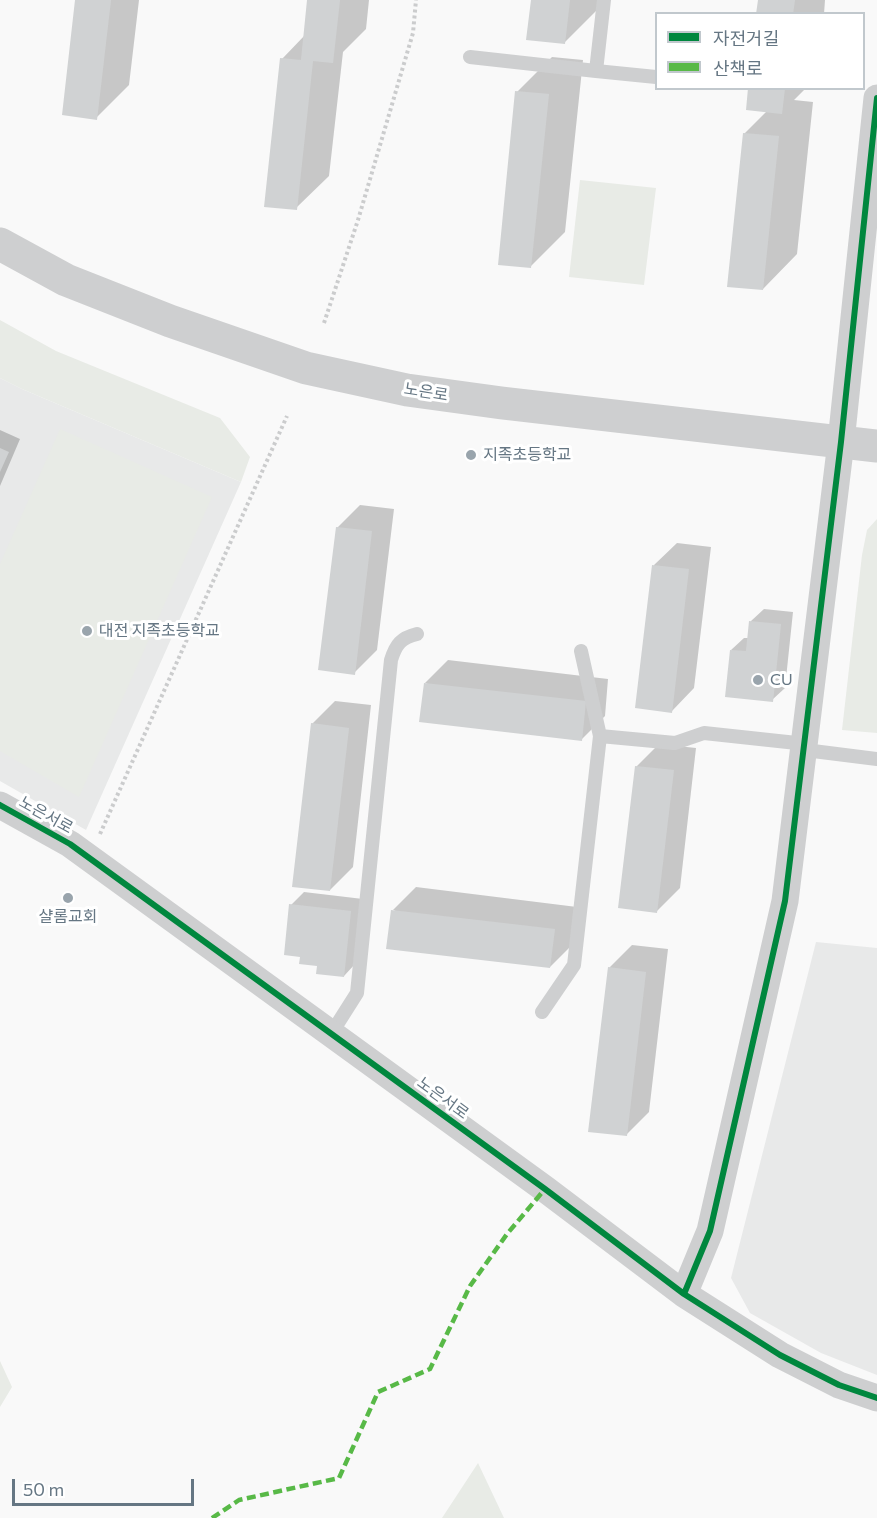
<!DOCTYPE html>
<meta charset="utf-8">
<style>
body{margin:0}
#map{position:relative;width:877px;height:1518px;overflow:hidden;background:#f9f9f9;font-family:Commissioner,"Noto Sans KR",sans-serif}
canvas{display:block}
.legend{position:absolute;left:655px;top:12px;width:210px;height:78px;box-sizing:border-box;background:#fff;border:2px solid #c1c8cd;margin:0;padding:8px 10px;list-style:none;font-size:18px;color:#657683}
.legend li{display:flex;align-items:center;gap:12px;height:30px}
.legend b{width:30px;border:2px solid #c1c8cd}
.scale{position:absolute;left:12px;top:1479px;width:182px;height:27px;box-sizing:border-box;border:3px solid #657683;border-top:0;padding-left:8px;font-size:18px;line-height:21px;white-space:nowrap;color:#657683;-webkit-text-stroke:4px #fff;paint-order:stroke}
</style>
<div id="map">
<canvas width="877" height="1518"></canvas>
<ul class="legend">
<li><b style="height:8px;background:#00873e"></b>자전거길</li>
<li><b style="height:8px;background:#58b947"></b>산책로</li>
</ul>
<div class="scale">50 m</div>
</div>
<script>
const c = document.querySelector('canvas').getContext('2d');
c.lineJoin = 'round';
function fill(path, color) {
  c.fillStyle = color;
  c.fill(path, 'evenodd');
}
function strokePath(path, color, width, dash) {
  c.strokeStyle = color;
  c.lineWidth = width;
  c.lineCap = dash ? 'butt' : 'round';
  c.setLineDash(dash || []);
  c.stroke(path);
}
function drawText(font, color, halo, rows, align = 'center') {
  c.font = font + ' Commissioner,"Noto Sans KR",sans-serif';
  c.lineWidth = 6;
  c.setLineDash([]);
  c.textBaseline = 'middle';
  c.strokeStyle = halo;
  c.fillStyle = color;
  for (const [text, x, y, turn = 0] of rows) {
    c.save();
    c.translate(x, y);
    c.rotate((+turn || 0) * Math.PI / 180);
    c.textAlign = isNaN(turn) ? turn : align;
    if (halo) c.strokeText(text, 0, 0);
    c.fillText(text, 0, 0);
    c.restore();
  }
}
fill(new Path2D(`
 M 0,378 L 22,389 L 241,482 L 86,830 L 0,781 Z
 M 816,942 L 877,948 L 877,1375 L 821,1353 L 750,1313 L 731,1278 Z`), '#e8e9e9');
fill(new Path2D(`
 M 580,180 L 656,188 L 644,285 L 569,277 Z
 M 0,320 L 56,351 L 220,418 L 250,457 L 241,482 L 22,389 L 0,378 Z
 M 60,429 L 212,497 L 79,797 L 0,751 L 0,564 Z
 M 877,519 L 877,733 L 842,730 L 862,555 L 867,530 Z
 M 0,1361 L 12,1387 L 0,1407 Z
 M 478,1463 L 504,1518 L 442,1518 Z`), '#e8ebe6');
fill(new Path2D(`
 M 77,0 L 139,0 L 129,85 L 96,118 Z
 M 309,0 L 369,0 L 366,29 L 343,52 L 329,176 L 296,208 L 282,59 L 305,35 Z
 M 532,0 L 600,0 L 599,8 L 564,43 Z
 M 759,0 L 825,0 L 824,14 L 758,14 Z
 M 552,57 L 583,60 L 565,232 L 530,267 L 517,92 Z
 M 750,88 L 806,88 L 794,100 L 813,102 L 797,254 L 763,289 L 744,134 L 767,111 Z
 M 0,430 L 20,439 L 0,486 Z
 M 360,505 L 394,509 L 377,650 L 354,673 L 337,528 Z
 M 677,543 L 711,547 L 694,688 L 672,711 L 654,565 Z
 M 764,609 L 793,612 L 785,688 L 772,700 L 731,650 L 744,638 L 749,638 L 751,621 Z
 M 448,660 L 608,679 L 605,716 L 582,739 L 425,683 Z
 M 335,701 L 371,705 L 353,867 L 330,890 L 312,724 Z
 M 659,744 L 696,748 L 680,888 L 657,911 L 636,767 Z
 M 416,887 L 577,907 L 573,944 L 550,967 L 393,910 Z
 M 304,892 L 363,899 L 356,963 L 344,976 L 301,955 L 291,905 Z
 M 632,945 L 668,949 L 649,1112 L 626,1135 L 609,968 Z`), '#0003');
fill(new Path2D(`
 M 75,0 L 111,0 L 97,120 L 62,115 Z
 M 307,0 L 340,0 L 333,63 L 313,61 L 297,210 L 264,207 L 280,58 L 301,60 Z
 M 531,0 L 570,0 L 565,44 L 526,40 Z
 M 758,0 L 795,0 L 793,14 L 756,14 Z
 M 748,88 L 785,88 L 782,114 L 746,110 Z
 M 515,91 L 549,94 L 531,268 L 498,265 Z
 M 743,133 L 779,136 L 763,290 L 727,287 Z
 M 0,448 L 9,452 L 0,472 Z
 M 336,527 L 372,531 L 355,675 L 318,670 Z
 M 652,565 L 689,569 L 672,713 L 635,708 Z
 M 749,621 L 781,624 L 773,702 L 725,697 L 730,650 L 746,651 Z
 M 424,683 L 586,701 L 582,741 L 419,722 Z
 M 311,723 L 349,728 L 330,891 L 292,887 Z
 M 635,766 L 674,770 L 657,913 L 618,908 Z
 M 289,904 L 351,911 L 344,977 L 316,974 L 317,966 L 299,964 L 300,957 L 284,955 Z
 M 391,910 L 555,929 L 550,968 L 386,949 Z
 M 608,967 L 646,972 L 627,1136 L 588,1132 Z`), '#d0d2d3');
strokePath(new Path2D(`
 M 324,323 L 358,220 L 413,33 L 416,0
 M 100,834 L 287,416`), '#cbcccd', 4, [3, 3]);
strokePath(new Path2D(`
 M 470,57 L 596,71 L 604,0
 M 596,71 L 656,77
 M 581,651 L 600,736 L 675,743 L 704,733 L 806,744
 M 805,750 L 877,759
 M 542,1012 L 574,965 L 600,736
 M 331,1034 L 357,993 L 391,660 C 396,644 401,638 417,634`), '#cecfd0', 14);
strokePath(new Path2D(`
 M 0,805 L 70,844 L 545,1189 L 684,1294 L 780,1355 L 839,1385 L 877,1398
 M 684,1294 L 710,1231 L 785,901 L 841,442 L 877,98`), '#cecfd0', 27);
strokePath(new Path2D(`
 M 0,244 L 66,280 L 170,321 L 306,368 L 407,390 L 502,403 L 877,446`), '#cecfd0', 33);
strokePath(new Path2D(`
 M 212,1518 L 239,1500 L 339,1478 L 378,1392 L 430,1369 L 470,1286 L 507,1234 L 545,1189`), '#58b947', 4.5, [9, 4.5]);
strokePath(new Path2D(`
 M 0,805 L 70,844 L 545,1189 L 684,1294 L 780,1355 L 839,1385 L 877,1398
 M 684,1294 L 710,1231 L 785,901 L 841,442 L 877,98`), '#00873e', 6);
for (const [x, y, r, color] of [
 [471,455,6,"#99a4ac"],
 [87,631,6,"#99a4ac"],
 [758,680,6,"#99a4ac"],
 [68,898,6,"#99a4ac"]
]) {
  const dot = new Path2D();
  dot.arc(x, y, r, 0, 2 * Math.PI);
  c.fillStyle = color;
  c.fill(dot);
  strokePath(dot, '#fff', 2);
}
drawText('16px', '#657683', '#fff', [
 ["노은로",426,392,9],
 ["노은서로",46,815,29],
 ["노은서로",443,1098,36]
]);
drawText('16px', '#657683', '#fff', [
 ["지족초등학교",483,455],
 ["대전 지족초등학교",99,631],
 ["CU",770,680],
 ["샬롬교회",68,917,"center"]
], 'left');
</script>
